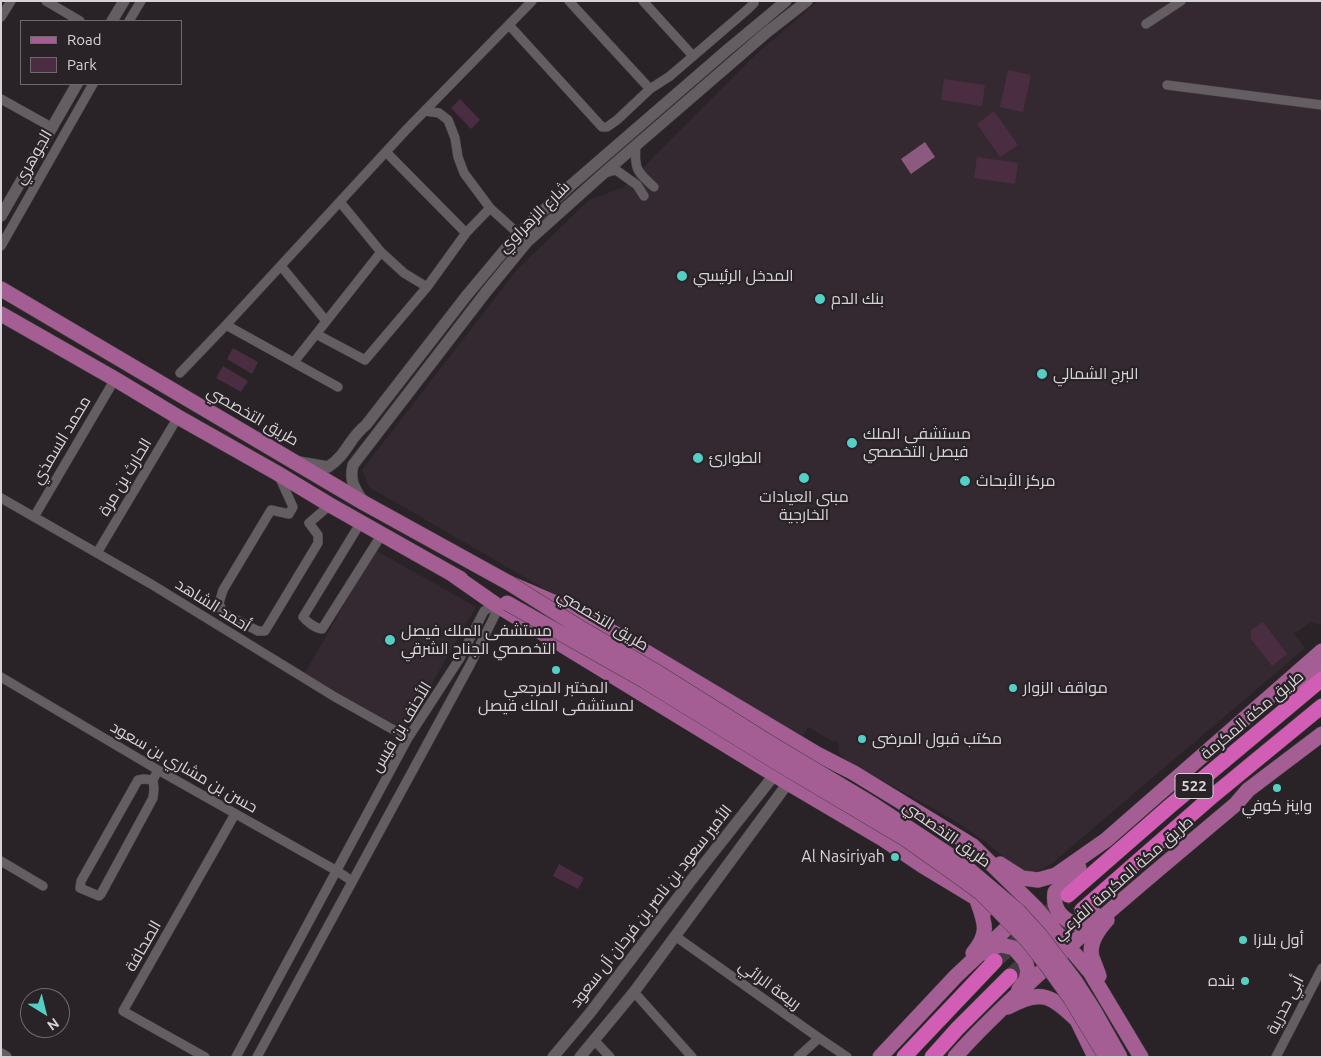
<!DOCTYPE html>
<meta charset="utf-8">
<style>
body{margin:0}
#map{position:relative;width:1323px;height:1058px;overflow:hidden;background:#292327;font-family:Ubuntu,sans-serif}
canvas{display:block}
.frame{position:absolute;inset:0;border:2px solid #d7d3d6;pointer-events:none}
.legend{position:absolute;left:20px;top:20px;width:162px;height:65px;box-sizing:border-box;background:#292327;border:1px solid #6f696d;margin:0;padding:6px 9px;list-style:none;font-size:15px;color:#d7d3d6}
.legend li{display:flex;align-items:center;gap:10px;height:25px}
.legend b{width:25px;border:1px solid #6f696d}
.north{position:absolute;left:20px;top:988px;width:50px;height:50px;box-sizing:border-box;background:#292327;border:1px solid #6f696d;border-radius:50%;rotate:144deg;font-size:14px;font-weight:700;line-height:20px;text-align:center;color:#d7d3d6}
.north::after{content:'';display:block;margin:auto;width:18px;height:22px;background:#55cec4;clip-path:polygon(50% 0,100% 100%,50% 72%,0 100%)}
</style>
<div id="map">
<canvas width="1323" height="1058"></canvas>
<div class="frame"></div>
<ul class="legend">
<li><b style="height:6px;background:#a55e93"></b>Road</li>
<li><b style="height:14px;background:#4a2d41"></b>Park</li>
</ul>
<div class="north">N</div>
</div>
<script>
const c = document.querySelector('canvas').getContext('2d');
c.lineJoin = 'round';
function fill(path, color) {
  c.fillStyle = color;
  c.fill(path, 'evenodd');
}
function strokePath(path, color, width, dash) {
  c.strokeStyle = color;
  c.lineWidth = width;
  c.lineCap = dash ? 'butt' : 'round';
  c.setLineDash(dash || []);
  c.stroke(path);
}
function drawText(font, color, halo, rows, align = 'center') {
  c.font = font + ' Ubuntu,Cairo,sans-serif';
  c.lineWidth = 4.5;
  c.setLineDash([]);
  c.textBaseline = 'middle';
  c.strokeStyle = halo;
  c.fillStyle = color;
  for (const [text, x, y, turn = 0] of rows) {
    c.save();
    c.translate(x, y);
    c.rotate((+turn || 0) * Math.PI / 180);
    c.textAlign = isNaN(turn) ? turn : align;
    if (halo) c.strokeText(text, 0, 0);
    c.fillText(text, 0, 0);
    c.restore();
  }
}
fill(new Path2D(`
 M 818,1 L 1322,1 L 1322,625 L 1311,622 L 1294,634 L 1305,648 L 1051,864 L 1043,869 L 1031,873 L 1021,871 L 987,843 L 955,821 L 848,761 L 842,757 L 839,752 L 838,742 L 832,741 L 808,727 L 803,736 L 721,691 L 369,487 L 362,470 L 516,271 L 589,200 L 624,187 L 752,58 Z
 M 375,550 L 476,607 L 404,732 L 305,673 Z`), '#352931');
fill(new Path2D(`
 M 1008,70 L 1031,75 L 1023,112 L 1000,107 Z
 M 944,79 L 985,85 L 982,106 L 941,100 Z
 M 460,99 L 480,120 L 471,129 L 451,108 Z
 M 994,111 L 1018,145 L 1000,157 L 977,124 Z
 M 977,157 L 1018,163 L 1015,184 L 974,178 Z
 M 233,348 L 258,362 L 252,374 L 227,359 Z
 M 223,366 L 248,381 L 241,392 L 216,378 Z
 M 1263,622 L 1287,654 L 1272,666 L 1251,639 L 1251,630 Z
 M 559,864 L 584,878 L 578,889 L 553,876 Z`), '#4a2d41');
fill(new Path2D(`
 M 925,142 L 935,157 L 911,174 L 901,159 Z`), '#8c5a7e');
strokePath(new Path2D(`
 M 995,961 L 1068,895
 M 1010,976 L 1079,913`), '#433d41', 15, [15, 8]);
const minor = new Path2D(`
 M 46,1 L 80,21
 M 569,1 L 650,89
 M 643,1 L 693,56
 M 1,17 L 11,1
 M 129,21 L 141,1
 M 1146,24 L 1181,1
 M 509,25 L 602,127 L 607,127 L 617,120 L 650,89 L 670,76 L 748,9 L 754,3 L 754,1
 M 1167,85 L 1322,105
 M 1,99 L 53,128
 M 425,111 L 439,113 L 448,120 L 455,138 L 458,157 L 464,173 L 490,208 L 522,237
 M 636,146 C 634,169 637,172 654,187
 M 386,152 L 466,233
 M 605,173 L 616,170 L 637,185 L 644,196
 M 340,202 L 381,252 L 404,273 L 427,287
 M 1,246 L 93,84
 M 281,266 L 326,321
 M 226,325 L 338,387
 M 316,334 L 365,360 L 427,287 L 466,233 L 490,208
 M 294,362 L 381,252
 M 180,373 L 226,325 L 406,130 L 532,1
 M 278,474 L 293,507 L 289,514 L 271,510 L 223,590 L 219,603 L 223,613 L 258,631 L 265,631 L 318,543 L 318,535 L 309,523 L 330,505
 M 1,498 L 151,584 L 335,697 L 408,738
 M 34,517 L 115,379
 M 361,522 L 303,617 C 307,622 315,628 322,629 L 382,534
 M 97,553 L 178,417
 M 1,677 L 158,770 L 337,871 L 352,881
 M 153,780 L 144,779 L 138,780 L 81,881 L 80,888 L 99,896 L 101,894 L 153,798 L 154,789 L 153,780 L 158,770
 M 1,861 L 43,886
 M 675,936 L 819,1038 L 847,1057
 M 634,992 L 692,1057
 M 594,1040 L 610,1057
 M 205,1057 L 123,1011 L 235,814
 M 236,1057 L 408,738 L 460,658 L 484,611 L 495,604 L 495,615 L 470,665 L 257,1057
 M 798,1057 L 819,1038
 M 1276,1057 L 1322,968`);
const tertiary = new Path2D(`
 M 112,21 L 124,1
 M 1,216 L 77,84
 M 299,462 L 328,467 C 347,455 349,438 366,425 L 467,295 L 518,234 L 570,186 L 726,51 L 786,1
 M 363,502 C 355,488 349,482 353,465 L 486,292 L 527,242 L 604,173 L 766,33 L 807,1
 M 1,1054 L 6,1057
 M 553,1057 L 590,1013 L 689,883 L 775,774
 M 580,1057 L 634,992 L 788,783`);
const primary = new Path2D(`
 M 1,289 L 364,503 L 509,583 L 567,608 L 616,634 L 817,754 L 854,773 L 973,846 L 1036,908 L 1090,972 L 1141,1057
 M 1,314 L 115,379 L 178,417 L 277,473 L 330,505 L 461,579
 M 452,574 L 495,604 L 788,783 L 883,839 L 923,866 L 976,898 L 987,909
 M 1295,687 L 1322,666
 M 1000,864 L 1022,878 L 1038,880 L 1056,875 L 1106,840 L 1322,651
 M 1079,868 L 1055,892 C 1054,899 1054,905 1058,911 C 1063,919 1077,928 1086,923 C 1090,922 1093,918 1096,915
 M 973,953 C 990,933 985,923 977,900
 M 985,953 L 994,947 L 1001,945 L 1014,948 L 1025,961 L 1028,971 L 1026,980 L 1019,989
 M 1099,976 C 1097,970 1094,963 1092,957 C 1088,943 1098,930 1107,920
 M 1008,1007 C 1041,989 1050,995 1076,1019
 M 1077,1020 L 1095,1057
 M 880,1057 L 956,976 L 1007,928 L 1024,924
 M 955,1057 C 982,1026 1012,999 1042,971 C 1105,913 1171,859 1236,804 L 1248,790 L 1322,734`);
const motorway = new Path2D(`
 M 1068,895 L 1170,806 L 1322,679
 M 1082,910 L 1209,799 L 1322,706
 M 904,1057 L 995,961
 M 932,1057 L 957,1029 L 1010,976`);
strokePath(minor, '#454043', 10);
strokePath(tertiary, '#454043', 12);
strokePath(primary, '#454043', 16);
strokePath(motorway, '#454043', 16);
strokePath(minor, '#645d62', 9);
strokePath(tertiary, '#645d62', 11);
strokePath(primary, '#a55e93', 15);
strokePath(motorway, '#d15eb4', 15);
const primaryBridge = new Path2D(`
 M 509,583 L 582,629 L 657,672 L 770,743 L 872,804 L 960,862 L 1018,911 L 1040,935 L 1075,981 L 1093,1009 L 1120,1057
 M 507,603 L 645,681 L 781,765 L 904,838 L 959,877 L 981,893 L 1027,940 L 1046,964 L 1071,999 L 1106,1057`);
strokePath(primaryBridge, '#454043', 16, []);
strokePath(primaryBridge, '#a55e93', 15);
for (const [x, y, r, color] of [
 [682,276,6,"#55cec4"],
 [820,299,6,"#55cec4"],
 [1042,374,6,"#55cec4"],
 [852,443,6,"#55cec4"],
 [698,458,6,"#55cec4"],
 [804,478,6,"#55cec4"],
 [965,481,6,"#55cec4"],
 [390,640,6,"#55cec4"],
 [556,670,5,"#55cec4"],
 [1013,688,5,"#55cec4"],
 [862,739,5,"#55cec4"],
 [1277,788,5,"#55cec4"],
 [895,857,5,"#55cec4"],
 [1243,940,5,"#55cec4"],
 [1245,981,5,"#55cec4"]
]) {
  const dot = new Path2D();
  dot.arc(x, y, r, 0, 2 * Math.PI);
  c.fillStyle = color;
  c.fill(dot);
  strokePath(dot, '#292327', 2);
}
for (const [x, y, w] of [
 [1194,786,38]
]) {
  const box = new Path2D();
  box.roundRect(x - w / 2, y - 12.5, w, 25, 4);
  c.fillStyle = '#292327';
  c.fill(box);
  strokePath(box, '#d7d3d6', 1);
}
drawText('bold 15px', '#d7d3d6', null, [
 ["522",1194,786]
]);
drawText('16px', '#d7d3d6', '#292327', [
 ["الجوهري",33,157,-60],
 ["شارع الزهراوي",534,217,-45],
 ["طريق التخصصي",253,416,30],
 ["محمد السمذي",61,440,-59],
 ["الحارث بن مرة",125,477,-59],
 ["أحمد الشاهد",213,605,32],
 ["طريق التخصصي",603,620,31],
 ["طريق مكة المكرمة",1252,715,-40],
 ["الأحنف بن قيس",401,727,-59],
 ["حسن بن مشاري بن سعود",184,767,30],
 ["طريق التخصصي",947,834,35],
 ["طريق مكة المكرمة الفرعي",1123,878,-41],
 ["الأمير سعود بن ناصر بن فرحان آل سعود",651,906,-52],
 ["الصحافة",143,946,-60],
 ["ربيعة الرائي",770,985,36],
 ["أبي حدرية",1285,1005,-63]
]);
drawText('16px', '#d7d3d6', '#292327', [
 ["المدخل الرئيسي",693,276],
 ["بنك الدم",831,299],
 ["البرج الشمالي",1053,374],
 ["مستشفى الملك",863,434],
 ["فيصل التخصصي",863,452],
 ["الطوارئ",709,458],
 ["مركز الأبحاث",976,481],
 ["مبنى العيادات",804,497,"center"],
 ["الخارجية",804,515,"center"],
 ["مستشفى الملك فيصل",401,631],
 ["التخصصي الجناح الشرقي",401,649],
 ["المختبر المرجعي",556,688,"center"],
 ["لمستشفى الملك فيصل",556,706,"center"],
 ["مواقف الزوار",1023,688],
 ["مكتب قبول المرضى",872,739],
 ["واينز كوفي",1277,806,"center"],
 ["Al Nasiriyah",885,857,"right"],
 ["أول بلازا",1253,940],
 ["بنده",1235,981,"right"]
], 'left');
</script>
